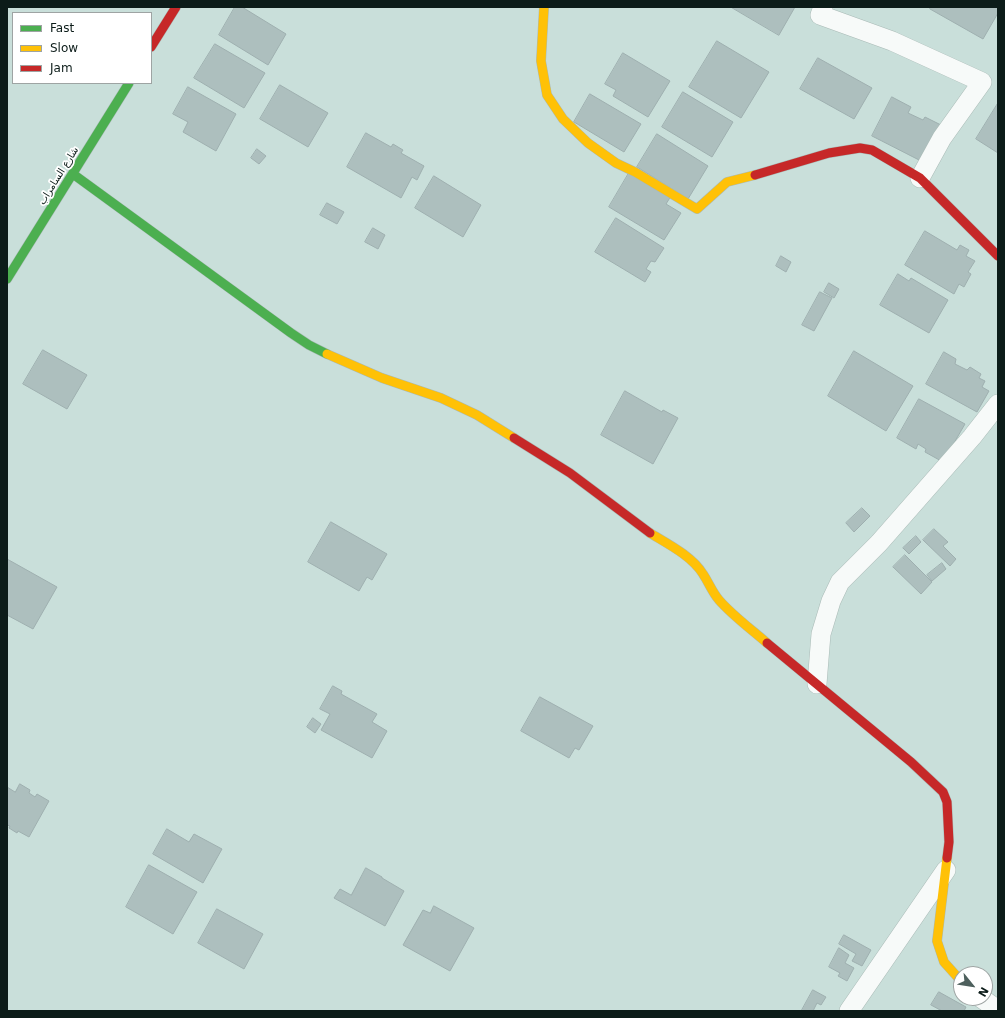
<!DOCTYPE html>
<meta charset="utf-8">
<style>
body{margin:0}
#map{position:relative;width:1005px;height:1018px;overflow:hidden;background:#c9dfda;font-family:"DejaVu Sans",sans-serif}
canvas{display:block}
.frame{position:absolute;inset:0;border:8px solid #0c1c19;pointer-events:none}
.legend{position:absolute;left:12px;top:12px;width:140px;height:72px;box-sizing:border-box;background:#fff;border:1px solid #9ea4a3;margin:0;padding:5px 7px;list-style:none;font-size:12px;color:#0c1c19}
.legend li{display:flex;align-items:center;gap:8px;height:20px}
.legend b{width:20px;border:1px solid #9ea4a3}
.north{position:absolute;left:953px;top:966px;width:40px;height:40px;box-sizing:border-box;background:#fff;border:1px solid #9ea4a3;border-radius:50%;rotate:120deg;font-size:11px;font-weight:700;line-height:16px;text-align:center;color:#0c1c19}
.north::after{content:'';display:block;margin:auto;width:14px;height:18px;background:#4e605d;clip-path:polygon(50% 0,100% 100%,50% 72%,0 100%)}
</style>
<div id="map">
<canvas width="1005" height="1018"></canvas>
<div class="frame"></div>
<ul class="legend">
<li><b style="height:5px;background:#4caf50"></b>Fast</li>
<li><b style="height:5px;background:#ffc107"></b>Slow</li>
<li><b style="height:5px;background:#c62828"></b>Jam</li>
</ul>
<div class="north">N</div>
</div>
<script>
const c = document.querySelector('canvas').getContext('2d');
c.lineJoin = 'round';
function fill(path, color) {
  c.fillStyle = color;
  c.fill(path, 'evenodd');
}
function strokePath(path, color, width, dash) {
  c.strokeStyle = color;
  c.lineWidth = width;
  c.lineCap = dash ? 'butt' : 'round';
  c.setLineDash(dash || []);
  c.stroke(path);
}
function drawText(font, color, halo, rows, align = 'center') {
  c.font = font + ' "DejaVu Sans",Vazirmatn,sans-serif';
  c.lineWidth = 3.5;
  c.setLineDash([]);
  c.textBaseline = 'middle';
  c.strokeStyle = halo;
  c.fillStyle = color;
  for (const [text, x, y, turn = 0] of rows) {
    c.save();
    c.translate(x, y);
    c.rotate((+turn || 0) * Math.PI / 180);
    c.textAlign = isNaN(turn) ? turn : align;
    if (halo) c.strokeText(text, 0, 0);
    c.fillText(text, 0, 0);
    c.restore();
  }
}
const building = new Path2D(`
 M 235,7 L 242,7 L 286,34 L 268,65 L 219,35 Z
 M 731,7 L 795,7 L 779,35 Z
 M 931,7 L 998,7 L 998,13 L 983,39 L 930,9 Z
 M 717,41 L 769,72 L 741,118 L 689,87 Z
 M 215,44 L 265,73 L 244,108 L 194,78 Z
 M 623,53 L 670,81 L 648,117 L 613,96 L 616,90 L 605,84 Z
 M 818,58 L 872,88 L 854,119 L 800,89 Z
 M 280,85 L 328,113 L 308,147 L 260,119 Z
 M 188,87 L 236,114 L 216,151 L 183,132 L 188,122 L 173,114 Z
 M 683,92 L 733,122 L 712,157 L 662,127 Z
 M 590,94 L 641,124 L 624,152 L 574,122 Z
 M 892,97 L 911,107 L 908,113 L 923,120 L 925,117 L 941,125 L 923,162 L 872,136 Z
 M 998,103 L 998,153 L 976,139 Z
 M 366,133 L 391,147 L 393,144 L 403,150 L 401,153 L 424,166 L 417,180 L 412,177 L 401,198 L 347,167 Z
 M 657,134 L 708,166 L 688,199 L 637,167 Z
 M 257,149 L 266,156 L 259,164 L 251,158 Z
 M 629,173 L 671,196 L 666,204 L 681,213 L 664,240 L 609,207 Z
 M 434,176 L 481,205 L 463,237 L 415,208 Z
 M 327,203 L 344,212 L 337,224 L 320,215 Z
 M 616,218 L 664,248 L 655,262 L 651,261 L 646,269 L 651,272 L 645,282 L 595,252 Z
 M 373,228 L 385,235 L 378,249 L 365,242 Z
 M 925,231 L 957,250 L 960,245 L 969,250 L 966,256 L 975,261 L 968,272 L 971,274 L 964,287 L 959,284 L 954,294 L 905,265 Z
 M 781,256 L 791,262 L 786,272 L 776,266 Z
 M 898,274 L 909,281 L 911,278 L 948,300 L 929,333 L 880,305 Z
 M 829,283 L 839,289 L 834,298 L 824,292 Z
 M 820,292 L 832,298 L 814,331 L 802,325 Z
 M 43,350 L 87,375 L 67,409 L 23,384 Z
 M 854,351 L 913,386 L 886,431 L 828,396 Z
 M 944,352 L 956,359 L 955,364 L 967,370 L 970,367 L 981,374 L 979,378 L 985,381 L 982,387 L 989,391 L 977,412 L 926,384 Z
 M 625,391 L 662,412 L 663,410 L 678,418 L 653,464 L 601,435 Z
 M 919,399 L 965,424 L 943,462 L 925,452 L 926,449 L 918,444 L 916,449 L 897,438 Z
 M 862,508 L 870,516 L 854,532 L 846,523 Z
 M 331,522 L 387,554 L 372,580 L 367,577 L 359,591 L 308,562 Z
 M 934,529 L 948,542 L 943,546 L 956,559 L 950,566 L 923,540 Z
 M 916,536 L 921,542 L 909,554 L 903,548 Z
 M 905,555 L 932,582 L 921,594 L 893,567 Z
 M 7,559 L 57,587 L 33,629 L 7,615 Z
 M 942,563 L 946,569 L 932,581 L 927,575 Z
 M 333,686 L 342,691 L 341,694 L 377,714 L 372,722 L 387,731 L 372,758 L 321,730 L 330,714 L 320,709 Z
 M 540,697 L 593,726 L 579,750 L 575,748 L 569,758 L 521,731 Z
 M 313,718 L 321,724 L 315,733 L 307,727 Z
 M 20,784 L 30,790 L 29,793 L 35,797 L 37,794 L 49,801 L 29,837 L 18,831 L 17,833 L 9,828 L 10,826 L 7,825 L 7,787 L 15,792 Z
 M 167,829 L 189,842 L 194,834 L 222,849 L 203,883 L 153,854 Z
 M 149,865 L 197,892 L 173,934 L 126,907 Z
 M 366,868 L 382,877 L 382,878 L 404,891 L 385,926 L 334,898 L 340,889 L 351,895 Z
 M 434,906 L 474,928 L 450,971 L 403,945 L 423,910 L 430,913 Z
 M 217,909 L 263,934 L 244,969 L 198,943 Z
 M 844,935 L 871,950 L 862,966 L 852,961 L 856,954 L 839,944 Z
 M 839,948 L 849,955 L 845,963 L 854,968 L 847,981 L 838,976 L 840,973 L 829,967 Z
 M 813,990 L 826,997 L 821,1005 L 817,1003 L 813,1011 L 803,1011 L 802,1010 Z
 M 939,992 L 966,1007 L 964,1011 L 942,1011 L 931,1005 Z`);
fill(building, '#adbfbe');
strokePath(building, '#9eafaf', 1);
const street = new Path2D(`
 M 823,7 L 820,15 L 892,41 L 982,82 L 942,138 L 920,178
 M 817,684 L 821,634 L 831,601 L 840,582 L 879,543 L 972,437 L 998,404
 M 981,998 L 998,1010
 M 849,1011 L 946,870`);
const fast = new Path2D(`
 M 73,174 L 291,333 L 309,345 L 327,354
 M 7,279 L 129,83`);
const slow = new Path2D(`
 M 544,7 L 541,61 L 547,95 L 563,119 L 588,143 L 616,163 L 635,172 L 697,209 L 727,182 L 755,175
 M 327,354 L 382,378 L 441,398 L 477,415 L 514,438
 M 650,533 C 668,544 692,556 703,574 C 709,583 712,592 719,600 C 733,616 751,629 767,643
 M 947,858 L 937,941 L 944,962 L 961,981`);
const jam = new Path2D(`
 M 151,47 L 176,7
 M 755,175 L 829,153 L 860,148 L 872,150 L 920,178 L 998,256
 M 514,438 L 570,473 L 650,533
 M 767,643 L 911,762 L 943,792 L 947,802 L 949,842 L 947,858`);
strokePath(street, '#a9bab6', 20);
strokePath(fast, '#a9bab6', 10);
strokePath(slow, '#a9bab6', 10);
strokePath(jam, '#a9bab6', 10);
strokePath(street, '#f7faf9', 19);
strokePath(fast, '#4caf50', 9);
strokePath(slow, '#ffc107', 9);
strokePath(jam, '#c62828', 9);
drawText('10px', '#0c1c19', '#fff', [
 ["شارع السامراب",59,176,-58]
]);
</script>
